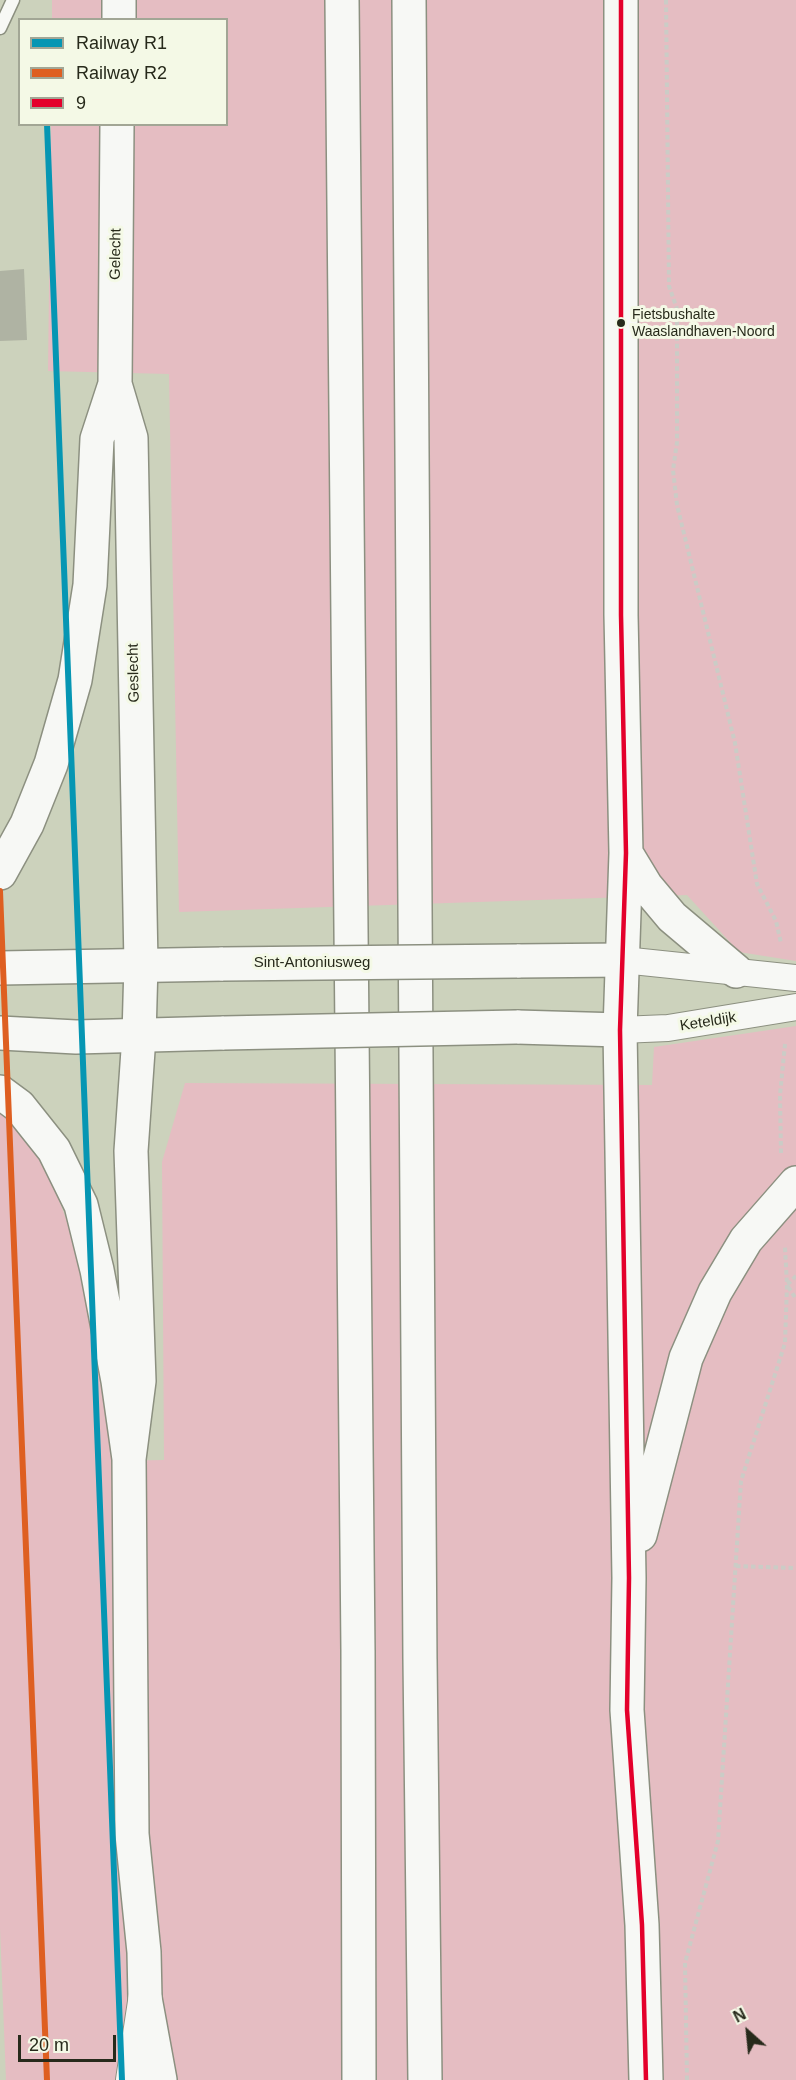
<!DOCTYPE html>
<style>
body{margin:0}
#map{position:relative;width:796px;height:2080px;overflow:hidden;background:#ccd2bc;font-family:Arial,sans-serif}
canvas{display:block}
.legend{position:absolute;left:18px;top:18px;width:210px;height:108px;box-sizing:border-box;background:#f4f9e6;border:2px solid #a2a695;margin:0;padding:8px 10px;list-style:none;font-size:18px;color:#272a1b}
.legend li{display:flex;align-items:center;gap:12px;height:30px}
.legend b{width:30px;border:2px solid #a2a695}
.north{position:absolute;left:718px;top:2002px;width:60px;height:60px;-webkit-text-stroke:4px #f4f9e6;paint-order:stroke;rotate:333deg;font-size:16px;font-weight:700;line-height:24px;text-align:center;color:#272a1b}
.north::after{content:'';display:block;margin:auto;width:21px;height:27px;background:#272a1b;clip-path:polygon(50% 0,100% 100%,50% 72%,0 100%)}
.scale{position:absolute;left:18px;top:2035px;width:98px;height:27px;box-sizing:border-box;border:3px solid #272a1b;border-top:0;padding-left:8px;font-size:18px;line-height:21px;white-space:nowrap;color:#272a1b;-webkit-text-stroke:4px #f4f9e6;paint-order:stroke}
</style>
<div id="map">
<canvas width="796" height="2080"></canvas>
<ul class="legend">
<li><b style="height:8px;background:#0696b3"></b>Railway R1</li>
<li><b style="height:8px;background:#de5f21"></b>Railway R2</li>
<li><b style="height:8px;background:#e4002b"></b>9</li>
</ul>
<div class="north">N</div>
<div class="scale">20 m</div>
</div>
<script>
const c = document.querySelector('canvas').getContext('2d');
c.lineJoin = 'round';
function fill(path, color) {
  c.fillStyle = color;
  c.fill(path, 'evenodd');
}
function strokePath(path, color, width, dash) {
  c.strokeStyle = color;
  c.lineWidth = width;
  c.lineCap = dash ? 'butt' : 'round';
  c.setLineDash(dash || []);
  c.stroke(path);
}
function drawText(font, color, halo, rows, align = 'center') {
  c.font = font + ' Arial,sans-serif';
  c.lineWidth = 6;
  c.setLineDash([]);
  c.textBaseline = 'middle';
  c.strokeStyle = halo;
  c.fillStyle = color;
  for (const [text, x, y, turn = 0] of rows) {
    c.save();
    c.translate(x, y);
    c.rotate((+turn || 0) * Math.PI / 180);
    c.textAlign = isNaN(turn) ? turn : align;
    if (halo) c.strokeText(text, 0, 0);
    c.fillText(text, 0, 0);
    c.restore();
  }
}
fill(new Path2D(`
 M 52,0 L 796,0 L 796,961 L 739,952 L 687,895 L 179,912 L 169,374 L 48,371 L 51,125 L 226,124 L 226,20 L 52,19 Z
 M 796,1026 L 796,2080 L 6,2080 L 0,1928 L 0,1113 L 7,1118 C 18,1132 33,1146 41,1161 C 88,1248 98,1364 113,1461 L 164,1460 L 162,1162 L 185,1083 L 652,1085 L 654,1047 Z`), '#e5bdc2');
fill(new Path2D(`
 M 24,269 L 27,340 L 0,341 L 0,271 Z`), '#afb3a3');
const service = new Path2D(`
 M 0,28 L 13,0`);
const minor = new Path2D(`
 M 623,960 L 796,978
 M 620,1030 L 668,1028 L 796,1007`);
const tertiary = new Path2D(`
 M 132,2080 L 144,2002`);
const secondary = new Path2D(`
 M 517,961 L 623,960
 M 0,968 L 223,964
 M 517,1027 L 620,1030
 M 0,1033 L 76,1037 L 224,1033`);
const primary = new Path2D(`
 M 621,0 L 621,615 L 626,853 L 620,1030 L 629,1578 L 627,1710 L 642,1925 L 646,2080
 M 119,20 L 119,0
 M 115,384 L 131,438 L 141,964 L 139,1036 L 131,1151 L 139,1381 L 129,1459
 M 626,853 L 646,886 L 672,917 L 736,971
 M 0,873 L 27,824 L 51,764 L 75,680 L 90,585 L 97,439 L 115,384 L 117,124
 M 0,1092 L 19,1106 L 54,1150 L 81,1205 L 97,1270 L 118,1381 L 129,1459 L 132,1834 L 144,1952 L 145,1998
 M 640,1535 L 686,1358 L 715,1292 L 746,1240 L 796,1183`);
const motorway = new Path2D(`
 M 342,0 L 358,1650 L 359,2080
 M 409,0 L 420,1659 L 425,2080
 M 145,1998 L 160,2080`);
strokePath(service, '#8c9080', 15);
strokePath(minor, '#8c9080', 28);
strokePath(tertiary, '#8c9080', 34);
strokePath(secondary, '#8c9080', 36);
strokePath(primary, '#8c9080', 36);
strokePath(motorway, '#8c9080', 36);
strokePath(new Path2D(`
 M 666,0 L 669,286 L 677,309 L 677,442 L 673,470 L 677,505 L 735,743 L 757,884 L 776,921 L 781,943
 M 781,1153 L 780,1095 L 785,1044
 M 796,1276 L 787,1285 L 796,1299
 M 736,1566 L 796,1568
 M 687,2080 L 685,1963 L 718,1841 L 741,1481 L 785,1343 L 787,1285 L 785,1247`), '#cbccc6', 4, [4.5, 3]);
strokePath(service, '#f7f8f5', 12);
strokePath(minor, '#f7f8f5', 26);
strokePath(tertiary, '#f7f8f5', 32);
strokePath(secondary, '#f7f8f5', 33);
strokePath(primary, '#f7f8f5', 33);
strokePath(motorway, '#f7f8f5', 33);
const secondaryBridge = new Path2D(`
 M 223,964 L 517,961
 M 224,1033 L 517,1027`);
strokePath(secondaryBridge, '#8c9080', 36, []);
strokePath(secondaryBridge, '#f7f8f5', 33);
strokePath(new Path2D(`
 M 621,0 L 621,615 L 626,853 L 620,1030 L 629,1578 L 627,1710 L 642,1925 L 646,2080`), '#e4002b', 4.5);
strokePath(new Path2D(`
 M 47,124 L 122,2080`), '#0696b3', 6);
strokePath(new Path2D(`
 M 0,891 L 47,2080`), '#de5f21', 6);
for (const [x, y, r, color] of [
 [621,323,5,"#272a1b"]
]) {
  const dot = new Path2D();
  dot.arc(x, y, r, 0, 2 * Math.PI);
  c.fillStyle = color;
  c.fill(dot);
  strokePath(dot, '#f4f9e6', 2);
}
drawText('14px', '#272a1b', '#f4f9e6', [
 ["Fietsbushalte",632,315],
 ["Waaslandhaven-Noord",632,332]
], 'left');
drawText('15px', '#272a1b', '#f4f9e6', [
 ["Gelecht",116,254,-89],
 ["Geslecht",134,673,-91],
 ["Sint-Antoniusweg",312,963],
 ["Keteldijk",708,1022,-9]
]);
</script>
